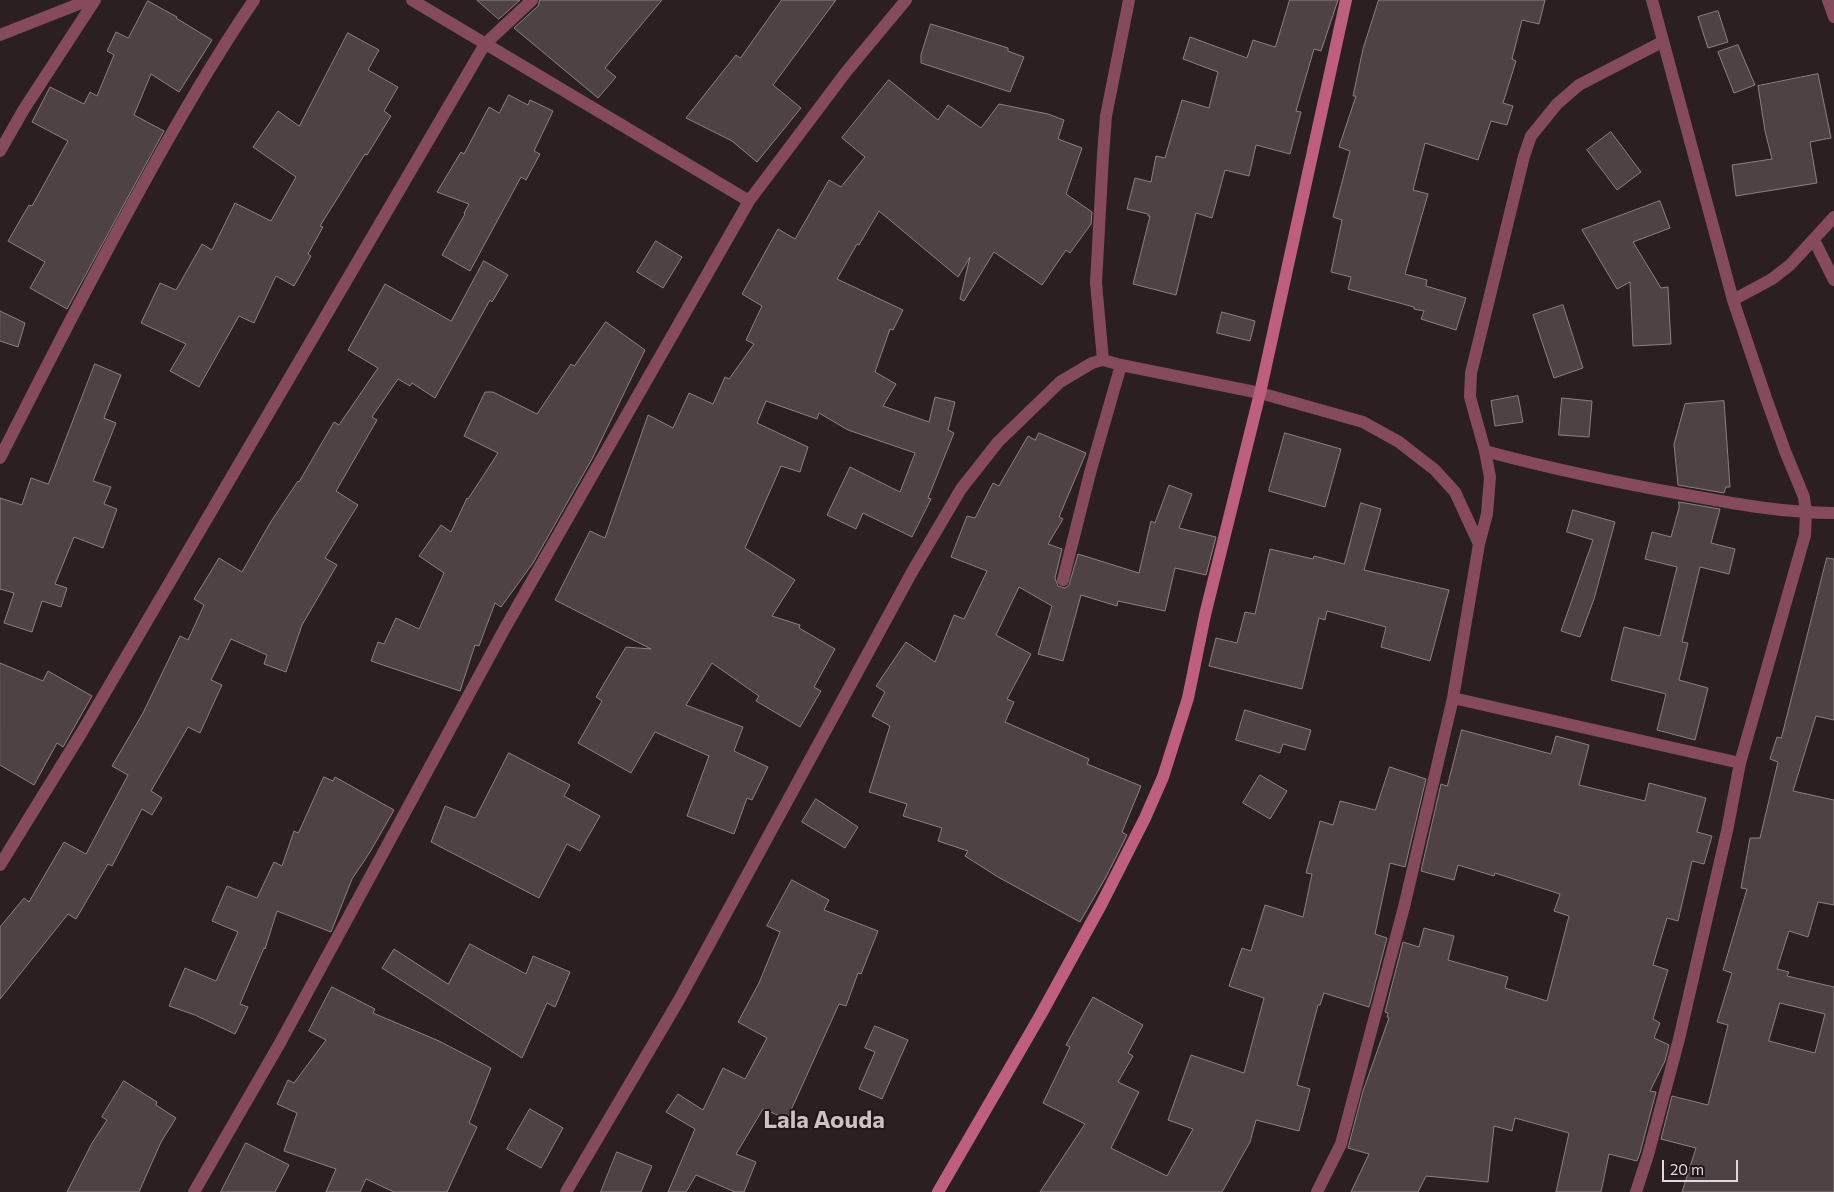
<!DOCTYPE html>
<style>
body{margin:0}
#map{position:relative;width:1834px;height:1192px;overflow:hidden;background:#2b1f22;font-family:Commissioner,sans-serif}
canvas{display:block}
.scale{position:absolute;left:1662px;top:1160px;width:76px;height:22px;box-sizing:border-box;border:2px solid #e1d8db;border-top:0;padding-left:6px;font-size:15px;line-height:18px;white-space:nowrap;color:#e1d8db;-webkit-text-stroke:4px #211619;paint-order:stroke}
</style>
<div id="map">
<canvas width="1834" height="1192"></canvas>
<div class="scale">20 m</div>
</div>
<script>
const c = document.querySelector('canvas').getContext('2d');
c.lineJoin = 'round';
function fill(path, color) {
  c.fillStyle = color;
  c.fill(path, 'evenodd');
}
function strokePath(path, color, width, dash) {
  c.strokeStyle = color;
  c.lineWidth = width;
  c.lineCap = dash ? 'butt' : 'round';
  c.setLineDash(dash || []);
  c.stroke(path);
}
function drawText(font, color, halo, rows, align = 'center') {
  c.font = font + ' Commissioner,sans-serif';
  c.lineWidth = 4;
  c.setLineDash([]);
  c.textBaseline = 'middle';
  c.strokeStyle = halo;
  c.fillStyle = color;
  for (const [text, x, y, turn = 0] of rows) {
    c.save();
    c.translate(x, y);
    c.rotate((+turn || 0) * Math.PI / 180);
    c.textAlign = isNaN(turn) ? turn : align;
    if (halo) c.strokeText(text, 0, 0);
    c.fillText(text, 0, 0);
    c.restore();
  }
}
const building = new Path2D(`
 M 477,0 L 520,0 L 499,19 Z
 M 540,0 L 662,0 L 605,68 L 616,77 L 598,98 L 514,28 L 538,6 Z
 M 782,0 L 836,0 L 773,85 L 801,108 L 757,162 L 732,141 L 686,118 L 736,55 L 740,58 Z
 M 1290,0 L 1338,0 L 1321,51 L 1314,49 L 1296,111 L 1301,112 L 1290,154 L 1256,145 L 1249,176 L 1225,170 L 1212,218 L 1196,213 L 1176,295 L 1133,284 L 1150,216 L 1148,216 L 1148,214 L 1127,209 L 1135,178 L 1151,182 L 1156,156 L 1165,158 L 1182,100 L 1209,108 L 1218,72 L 1183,59 L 1190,37 L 1247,58 L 1253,40 L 1275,47 Z
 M 1379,0 L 1545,0 L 1539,24 L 1522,20 L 1512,59 L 1516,61 L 1503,103 L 1513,106 L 1507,125 L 1491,121 L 1478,160 L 1425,143 L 1413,190 L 1428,194 L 1405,274 L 1427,280 L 1426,286 L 1466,298 L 1456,330 L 1421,319 L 1424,311 L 1414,309 L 1414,307 L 1348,289 L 1351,277 L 1331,272 L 1342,220 L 1333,217 L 1350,151 L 1339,147 L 1356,96 L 1353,96 L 1363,49 Z
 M 148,1 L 177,17 L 176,18 L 212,40 L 179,92 L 151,74 L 134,115 L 164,131 L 67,309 L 30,288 L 45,262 L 8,241 L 29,205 L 32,206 L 68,141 L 32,122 L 50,87 L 84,104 L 90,92 L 97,96 L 114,55 L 107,51 L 116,32 L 128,38 Z
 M 1718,11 L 1728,42 L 1708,48 L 1698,17 Z
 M 931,24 L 1008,48 L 1008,51 L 1024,57 L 1010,92 L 921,63 L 921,55 Z
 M 348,33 L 379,50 L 368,70 L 398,87 L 384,111 L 391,116 L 367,155 L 365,154 L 320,226 L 323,227 L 308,254 L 311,256 L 294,286 L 276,276 L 254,323 L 239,316 L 199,387 L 170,371 L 186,344 L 141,323 L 160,283 L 176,290 L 202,244 L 212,250 L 235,203 L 271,221 L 296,177 L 253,147 L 278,111 L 299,126 Z
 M 1738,45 L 1755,85 L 1734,93 L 1718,52 Z
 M 1818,74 L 1831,138 L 1810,142 L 1817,183 L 1736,196 L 1732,165 L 1772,159 L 1765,131 L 1758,86 Z
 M 889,80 L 938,120 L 948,105 L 981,128 L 999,104 L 1048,114 L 1064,120 L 1058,139 L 1082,148 L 1066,194 L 1092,212 L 1091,224 L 1070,253 L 1066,250 L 1042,285 L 994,252 L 964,301 L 960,299 L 970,257 L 958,277 L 879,211 L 859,245 L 857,244 L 837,279 L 903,310 L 893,330 L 890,329 L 875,372 L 896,384 L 883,406 L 929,422 L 935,397 L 955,402 L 948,430 L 954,433 L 928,498 L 931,499 L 912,537 L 863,513 L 856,529 L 827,515 L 850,467 L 900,492 L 915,453 L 848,430 L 819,413 L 817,419 L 766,401 L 757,423 L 808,447 L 800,472 L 781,466 L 745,548 L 795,580 L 772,616 L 800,625 L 799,628 L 835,649 L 814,687 L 821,691 L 800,727 L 756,701 L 759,696 L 712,663 L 686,705 L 743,727 L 734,751 L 768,767 L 752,800 L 747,798 L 734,834 L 687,816 L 709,756 L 655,732 L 631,773 L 578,743 L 602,701 L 596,697 L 626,647 L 651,649 L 555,600 L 590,531 L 605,538 L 648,415 L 673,428 L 689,393 L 713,404 L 725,377 L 729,379 L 754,344 L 746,340 L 762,306 L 742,294 L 778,229 L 795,239 L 829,180 L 841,187 L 865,157 L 842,138 Z
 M 509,95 L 528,105 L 530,100 L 553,111 L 534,151 L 540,154 L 526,180 L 521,177 L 470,271 L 442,255 L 465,214 L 464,213 L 469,204 L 437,192 L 461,152 L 464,154 L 489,107 L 499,113 Z
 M 1611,132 L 1641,172 L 1617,190 L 1587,150 Z
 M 1660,201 L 1670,228 L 1633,242 L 1661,288 L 1668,287 L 1671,344 L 1633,346 L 1630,282 L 1617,289 L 1582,230 Z
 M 656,241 L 682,257 L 663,288 L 637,272 Z
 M 484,261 L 508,275 L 492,302 L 490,300 L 435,398 L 412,383 L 410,386 L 398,379 L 372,417 L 377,420 L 336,491 L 358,505 L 325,558 L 337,565 L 302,625 L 286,672 L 264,664 L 267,655 L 231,639 L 211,680 L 222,685 L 200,733 L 188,727 L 151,791 L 162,798 L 152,815 L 142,809 L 112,866 L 108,864 L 76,919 L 68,914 L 0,999 L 0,927 L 24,898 L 29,902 L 64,842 L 86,854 L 128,775 L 112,766 L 143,713 L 180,636 L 188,640 L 204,605 L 194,599 L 219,558 L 242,572 L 270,523 L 298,481 L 299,482 L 334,422 L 339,425 L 378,368 L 348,350 L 385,284 L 451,321 Z
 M 1563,305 L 1583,368 L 1554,378 L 1533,315 Z
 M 0,311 L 25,323 L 18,347 L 0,341 Z
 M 1222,312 L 1255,321 L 1250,341 L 1217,333 Z
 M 606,322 L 645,350 L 592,459 L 533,563 L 501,607 L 495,603 L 479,646 L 475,645 L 460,691 L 371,661 L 378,642 L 384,644 L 396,618 L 419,629 L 444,573 L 419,556 L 441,525 L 451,532 L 467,498 L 468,499 L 498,453 L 464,436 L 485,392 L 493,392 L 537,414 L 571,364 L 574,366 Z
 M 95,364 L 121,375 L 104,418 L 116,423 L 93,481 L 111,487 L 104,504 L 117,509 L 103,548 L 74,537 L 55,584 L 67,588 L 61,607 L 42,601 L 32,632 L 4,623 L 14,593 L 0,589 L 0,498 L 22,505 L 31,478 L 48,484 Z
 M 1518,396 L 1523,422 L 1495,426 L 1491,401 Z
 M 1562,398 L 1592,401 L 1589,437 L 1559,435 Z
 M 1724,401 L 1730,487 L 1726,487 L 1724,493 L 1678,485 L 1674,444 L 1685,404 Z
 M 1039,433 L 1086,453 L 1059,517 L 1063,519 L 1048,544 L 1062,549 L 1055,578 L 1058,586 L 1065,588 L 1069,585 L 1078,554 L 1139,573 L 1151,521 L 1155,523 L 1169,485 L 1192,494 L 1179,528 L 1216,537 L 1206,575 L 1175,568 L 1165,611 L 1118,601 L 1117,606 L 1081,595 L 1063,661 L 1038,654 L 1052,606 L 1019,587 L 996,635 L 1031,654 L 1007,699 L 1014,702 L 1005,722 L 1089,759 L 1087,764 L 1141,786 L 1122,832 L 1127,835 L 1106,877 L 1080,922 L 998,877 L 965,856 L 968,851 L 938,841 L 942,828 L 903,816 L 907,804 L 869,792 L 890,726 L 872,716 L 885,692 L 876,686 L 906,642 L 935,662 L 954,615 L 964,619 L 987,571 L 951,557 L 967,516 L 975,518 L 993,483 L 999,486 L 1028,436 L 1035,440 Z
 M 1285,433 L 1341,449 L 1325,507 L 1269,491 Z
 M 1679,502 L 1720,509 L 1711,543 L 1735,549 L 1729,574 L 1700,567 L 1682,642 L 1688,643 L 1679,680 L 1708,688 L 1695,740 L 1657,730 L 1666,694 L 1611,680 L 1624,627 L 1660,636 L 1677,567 L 1645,559 L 1652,532 L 1671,537 L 1679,508 Z
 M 1361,503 L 1381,509 L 1364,570 L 1449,590 L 1430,661 L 1381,647 L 1386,627 L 1327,611 L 1325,620 L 1319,618 L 1302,689 L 1209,666 L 1216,638 L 1237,643 L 1245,612 L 1255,614 L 1270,549 L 1313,559 L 1314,556 L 1344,564 Z
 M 1573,510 L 1615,522 L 1594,599 L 1580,637 L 1561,631 L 1593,540 L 1567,532 Z
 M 1827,558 L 1834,559 L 1834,720 L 1816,716 L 1793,791 L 1834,800 L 1834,905 L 1818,902 L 1808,937 L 1789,931 L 1777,969 L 1789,972 L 1787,976 L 1834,987 L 1834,1192 L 1682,1192 L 1696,1148 L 1661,1139 L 1672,1096 L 1708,1105 L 1728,1025 L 1717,1022 L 1732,973 L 1723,970 L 1747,889 L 1741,888 L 1750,838 L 1760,838 L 1778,762 L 1770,759 L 1777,737 L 1781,738 ZM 1780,1003 L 1825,1014 L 1815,1053 L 1769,1041 Z
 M 0,663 L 43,681 L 48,671 L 92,696 L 63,747 L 57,743 L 34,785 L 0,765 Z
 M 1245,710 L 1311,730 L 1305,750 L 1283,744 L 1280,753 L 1236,740 Z
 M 1462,730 L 1551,754 L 1556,736 L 1589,745 L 1579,785 L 1645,801 L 1649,783 L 1706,798 L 1697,832 L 1712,836 L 1704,864 L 1692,861 L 1678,921 L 1667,918 L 1653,965 L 1668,970 L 1653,1019 L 1660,1023 L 1654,1038 L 1669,1045 L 1665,1061 L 1650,1091 L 1656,1092 L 1640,1153 L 1637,1161 L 1609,1154 L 1601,1192 L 1556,1192 L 1569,1133 L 1515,1118 L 1512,1131 L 1494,1126 L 1488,1182 L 1426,1176 L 1418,1192 L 1351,1192 L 1369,1154 L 1348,1148 L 1363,1091 L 1389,1018 L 1387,1017 L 1388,1013 L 1385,1012 L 1403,942 L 1419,947 L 1424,928 L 1454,936 L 1448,960 L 1508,977 L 1505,988 L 1547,1001 L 1569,916 L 1554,911 L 1560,894 L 1495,873 L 1494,876 L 1458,865 L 1454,880 L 1421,871 L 1441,784 L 1447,786 Z
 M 509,753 L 570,785 L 564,796 L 600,816 L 580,851 L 567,844 L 539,898 L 431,842 L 445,806 L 475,818 Z
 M 1390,767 L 1426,779 L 1405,867 L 1390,863 L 1375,934 L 1387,938 L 1369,1007 L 1324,993 L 1320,1005 L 1318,1005 L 1297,1085 L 1310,1089 L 1299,1131 L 1256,1120 L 1250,1142 L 1222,1192 L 1040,1192 L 1085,1124 L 1043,1103 L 1070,1047 L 1066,1045 L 1093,997 L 1143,1025 L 1128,1053 L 1133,1056 L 1118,1082 L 1139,1092 L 1111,1148 L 1167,1176 L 1193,1129 L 1168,1120 L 1191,1055 L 1244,1073 L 1264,998 L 1229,986 L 1242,948 L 1251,951 L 1265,905 L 1303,917 L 1312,874 L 1306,873 L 1320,821 L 1333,825 L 1340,801 L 1375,810 Z
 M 1260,775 L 1287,791 L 1270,819 L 1243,803 Z
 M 324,777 L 333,781 L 335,777 L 394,810 L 370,852 L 352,879 L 331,932 L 277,911 L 265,949 L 264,948 L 240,1004 L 248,1007 L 235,1034 L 195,1015 L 169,1006 L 185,968 L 216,981 L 238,932 L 212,921 L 227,886 L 257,898 L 274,862 L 282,866 L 294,831 L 298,833 Z
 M 816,799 L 858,827 L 845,848 L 802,822 Z
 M 792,880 L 829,900 L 824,910 L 878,931 L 861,974 L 858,973 L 846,1006 L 839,1004 L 787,1119 L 763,1109 L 736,1154 L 756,1162 L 744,1192 L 735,1192 L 696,1175 L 686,1192 L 668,1192 L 695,1129 L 666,1112 L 678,1094 L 703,1110 L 723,1068 L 745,1079 L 767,1038 L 738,1022 L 759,983 L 780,932 L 767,926 Z
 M 470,944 L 526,974 L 533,956 L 570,972 L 555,1007 L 547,1003 L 522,1058 L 382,968 L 394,949 L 448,984 Z
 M 332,987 L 375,1009 L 373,1013 L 439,1041 L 491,1068 L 469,1123 L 477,1127 L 447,1192 L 394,1192 L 366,1179 L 360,1192 L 326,1192 L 336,1169 L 284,1151 L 297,1113 L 277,1104 L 288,1080 L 294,1083 L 326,1040 L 309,1031 Z
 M 875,1026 L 908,1040 L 882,1099 L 859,1089 L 875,1052 L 865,1048 Z
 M 124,1081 L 157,1102 L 156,1105 L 176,1118 L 161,1142 L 139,1192 L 67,1192 L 92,1143 L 107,1120 L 102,1117 Z
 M 530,1109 L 563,1128 L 541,1168 L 507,1149 Z
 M 246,1143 L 289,1165 L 275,1192 L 221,1192 Z
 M 617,1152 L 652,1166 L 641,1192 L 601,1192 Z`);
fill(building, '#4f4245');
strokePath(building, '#8e7f83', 1);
strokePath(new Path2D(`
 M 412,0 L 749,201
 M 1828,0 L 1834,17
 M 0,35 L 89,0
 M 0,151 L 24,109 L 95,0
 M 1814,240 L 1834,280
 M 1733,300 L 1772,279 L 1790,265 L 1834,217
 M 1103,360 L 1096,283 L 1103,155 L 1106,116 L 1129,0
 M 1485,451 C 1552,469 1619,483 1687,495 C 1736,504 1784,513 1834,513
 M 0,458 C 44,371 88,284 135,199 C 172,131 210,64 254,0
 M 1479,544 L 1487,514 L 1490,477 L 1485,451 L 1470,397 L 1471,373 L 1524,156 L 1531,136 L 1540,125 L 1557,104 L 1579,85 L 1662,42
 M 1063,580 L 1090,473 L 1121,365
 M 1453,698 L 1740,763
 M 0,865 L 82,732 L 485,44 L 532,0
 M 194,1192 L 280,1043 L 505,628 L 749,201 L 846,72 L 906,0
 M 566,1192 L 679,1000 L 912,572 L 961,489 L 998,442 L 1060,382 L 1092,363 L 1103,360 L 1121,365 L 1260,393 L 1363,422 L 1399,442 L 1435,470 L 1455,492 L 1479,544 L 1453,698 L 1404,907 L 1341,1144 L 1317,1192
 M 1636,1192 L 1648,1155 L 1679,1039 L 1727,831 L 1740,763 L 1805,535 L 1806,513 L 1804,497 L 1785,451 L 1766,398 L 1733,300 L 1652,0`), '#864a5d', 12);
strokePath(new Path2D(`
 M 938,1192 L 1040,1016 L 1102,903 L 1145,818 L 1163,777 L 1188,698 L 1205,615 L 1260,393 L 1346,0`), '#be5f7f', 12);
drawText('bold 24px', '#d0c0c4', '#211619', [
 ["Lala Aouda",824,1120]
]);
</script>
